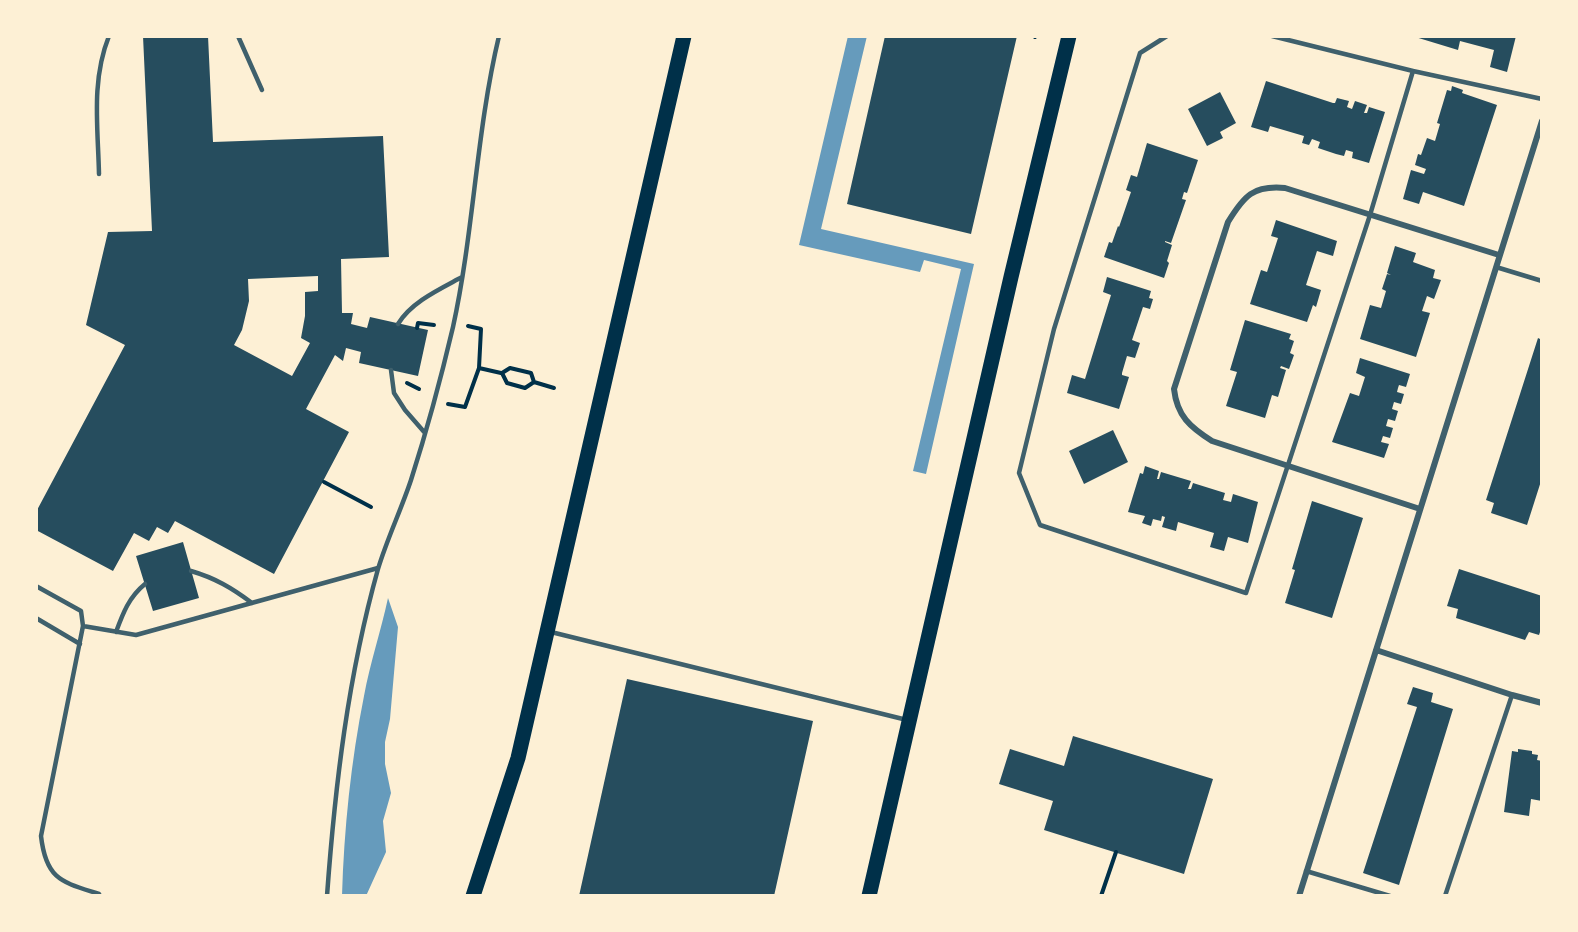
<!DOCTYPE html>
<style>
body{margin:0}
#map{position:relative;width:1578px;height:932px;overflow:hidden;background:#fdf0d5;font-family:"Asap Condensed",sans-serif}
canvas{display:block}
.frame{position:absolute;inset:0;border:38px solid #fdf0d5;pointer-events:none}
</style>
<div id="map">
<canvas width="1578" height="932"></canvas>
<div class="frame"></div>
</div>
<script>
const c = document.querySelector('canvas').getContext('2d');
c.lineJoin = 'round';
function fill(path, color) {
  c.fillStyle = color;
  c.fill(path, 'evenodd');
}
function strokePath(path, color, width, dash) {
  c.strokeStyle = color;
  c.lineWidth = width;
  c.lineCap = dash ? 'butt' : 'round';
  c.setLineDash(dash || []);
  c.stroke(path);
}
fill(new Path2D(`
 M 848,36 L 867,36 L 821,229 L 974,264 L 926,474 L 913,471 L 961,269 L 924,260 L 920,272 L 799,245 Z
 M 388,598 L 398,627 L 390,719 L 385,742 L 385,764 L 391,793 L 383,821 L 386,852 L 366,896 L 342,896 C 344,829 351,761 364,696 C 370,663 381,631 388,598 Z`), '#669bbc');
fill(new Path2D(`
 M 143,36 L 208,36 L 213,142 L 383,136 L 389,257 L 341,259 L 342,313 L 353,313 L 351,324 L 367,328 L 370,317 L 428,330 L 418,376 L 359,363 L 361,352 L 346,348 L 343,361 L 335,355 L 306,409 L 349,432 L 274,574 L 175,521 L 168,533 L 157,527 L 149,541 L 134,533 L 113,571 L 36,530 L 36,512 L 125,345 L 86,325 L 108,232 L 152,231 ZM 318,276 L 318,291 L 305,292 L 305,316 L 301,338 L 310,343 L 292,376 L 234,345 L 242,330 L 249,301 L 248,279 Z
 M 885,36 L 1017,36 L 971,234 L 847,204 Z
 M 1412,36 L 1516,36 L 1507,72 L 1490,67 L 1494,50 L 1460,41 L 1458,50 Z
 M 1266,81 L 1333,103 L 1335,103 L 1337,98 L 1349,101 L 1347,107 L 1352,109 L 1355,101 L 1367,105 L 1364,113 L 1367,113 L 1369,107 L 1385,112 L 1369,163 L 1352,158 L 1353,152 L 1346,150 L 1344,156 L 1336,154 L 1318,148 L 1320,142 L 1312,139 L 1309,145 L 1302,143 L 1304,136 L 1270,126 L 1268,132 L 1251,127 Z
 M 1452,86 L 1463,90 L 1462,93 L 1497,105 L 1464,206 L 1423,192 L 1419,204 L 1403,199 L 1411,170 L 1424,174 L 1426,169 L 1415,165 L 1418,154 L 1421,155 L 1427,138 L 1435,141 L 1440,124 L 1437,123 L 1447,90 L 1451,91 Z
 M 1220,92 L 1236,123 L 1220,132 L 1223,138 L 1207,146 L 1188,109 Z
 M 1147,143 L 1198,160 L 1187,193 L 1184,192 L 1182,199 L 1186,200 L 1171,243 L 1165,241 L 1165,242 L 1172,245 L 1167,261 L 1169,263 L 1164,278 L 1104,257 L 1109,242 L 1112,243 L 1118,226 L 1119,227 L 1131,192 L 1126,190 L 1131,175 L 1137,177 Z
 M 1276,220 L 1337,241 L 1333,256 L 1317,251 L 1306,285 L 1321,290 L 1316,307 L 1313,305 L 1307,322 L 1250,304 L 1261,270 L 1267,272 L 1278,238 L 1271,236 Z
 M 1395,246 L 1416,253 L 1413,262 L 1435,270 L 1433,278 L 1441,280 L 1434,299 L 1427,296 L 1422,311 L 1430,313 L 1416,357 L 1360,339 L 1370,305 L 1381,308 L 1386,291 L 1382,289 L 1387,274 L 1391,275 L 1387,273 Z
 M 1107,277 L 1151,291 L 1149,298 L 1153,299 L 1150,309 L 1143,307 L 1132,340 L 1140,343 L 1135,358 L 1127,356 L 1122,373 L 1122,375 L 1129,377 L 1119,409 L 1067,393 L 1072,375 L 1085,379 L 1111,295 L 1103,292 Z
 M 1245,320 L 1291,334 L 1289,339 L 1294,341 L 1290,353 L 1294,355 L 1289,369 L 1281,366 L 1280,368 L 1286,370 L 1278,397 L 1272,395 L 1265,418 L 1226,406 L 1237,372 L 1230,370 Z
 M 1538,338 L 1542,340 L 1542,478 L 1527,525 L 1491,513 L 1494,503 L 1486,500 Z
 M 1360,358 L 1410,374 L 1406,387 L 1399,385 L 1398,388 L 1397,392 L 1404,394 L 1401,404 L 1394,402 L 1392,409 L 1398,411 L 1395,421 L 1388,419 L 1386,426 L 1393,428 L 1390,438 L 1383,436 L 1381,442 L 1389,444 L 1384,458 L 1332,442 L 1350,393 L 1359,396 L 1365,377 L 1356,373 Z
 M 1113,430 L 1128,462 L 1084,484 L 1069,451 Z
 M 1145,466 L 1159,471 L 1157,479 L 1159,479 L 1161,472 L 1191,481 L 1188,489 L 1191,489 L 1193,483 L 1225,493 L 1223,500 L 1231,502 L 1233,494 L 1258,502 L 1248,543 L 1228,537 L 1224,551 L 1210,547 L 1214,533 L 1178,522 L 1176,531 L 1162,527 L 1165,517 L 1162,516 L 1161,521 L 1153,519 L 1151,526 L 1142,523 L 1145,516 L 1128,512 L 1140,473 L 1143,474 Z
 M 1312,501 L 1363,518 L 1332,618 L 1285,603 L 1295,570 L 1292,569 Z
 M 183,542 L 199,598 L 153,611 L 136,556 Z
 M 1459,569 L 1542,596 L 1542,626 L 1539,635 L 1529,632 L 1525,640 L 1456,618 L 1458,609 L 1447,606 Z
 M 627,679 L 813,721 L 774,896 L 579,896 Z
 M 1413,687 L 1433,693 L 1431,702 L 1453,709 L 1399,885 L 1363,873 L 1417,707 L 1407,704 Z
 M 1073,736 L 1213,779 L 1184,874 L 1044,830 L 1053,801 L 999,784 L 1010,749 L 1064,766 Z
 M 1518,749 L 1532,751 L 1532,754 L 1538,755 L 1537,760 L 1542,761 L 1542,801 L 1531,799 L 1529,816 L 1504,812 L 1512,751 L 1518,752 Z`), '#264d5e');
strokePath(new Path2D(`
 M 1034,36 L 1035,37
 M 468,326 L 481,329 L 479,368 L 501,373
 M 417,328 L 418,323 L 434,325
 M 534,382 L 531,373 L 510,368 L 502,373 L 507,383 L 525,388 L 534,382 L 554,388
 M 407,383 L 419,389
 M 448,404 L 465,407 L 479,368
 M 324,482 L 371,507
 M 1101,896 L 1116,852`), '#003049', 4);
strokePath(new Path2D(`
 M 238,36 L 262,90
 M 1167,36 L 1140,53 L 1054,329 L 1019,473 L 1040,525 L 1246,593 L 1370,215 L 1413,71
 M 1272,36 L 1413,71 L 1542,99
 M 99,174 C 98,127 91,81 109,36
 M 1496,267 L 1542,281
 M 398,324 C 411,302 440,289 462,277
 M 391,370 L 394,393 L 405,410 L 425,433
 M 191,571 C 215,578 232,588 252,603
 M 36,586 L 81,611 L 83,626
 M 36,618 L 80,644
 M 116,632 C 123,613 129,597 145,584
 M 551,632 L 907,720
 M 1306,871 L 1390,896
 M 100,896 L 99,894 C 62,882 46,880 41,836 L 83,626 L 136,635 L 378,568
 M 327,896 C 335,786 348,676 378,569 C 387,539 401,510 411,480 C 427,430 441,378 453,327 C 474,231 476,132 499,36
 M 1445,896 L 1512,695`), '#3f606c', 4.5);
strokePath(new Path2D(`
 M 1420,509 L 1212,441 C 1190,427 1177,416 1174,389 L 1228,222 C 1244,196 1253,185 1285,188 L 1499,255
 M 1376,650 L 1512,695 L 1542,703
 M 1299,896 L 1542,121`), '#3f606c', 6);
strokePath(new Path2D(`
 M 473,896 L 518,758 L 684,36
 M 869,896 L 1011,277 L 1069,36`), '#003049', 15);
</script>
